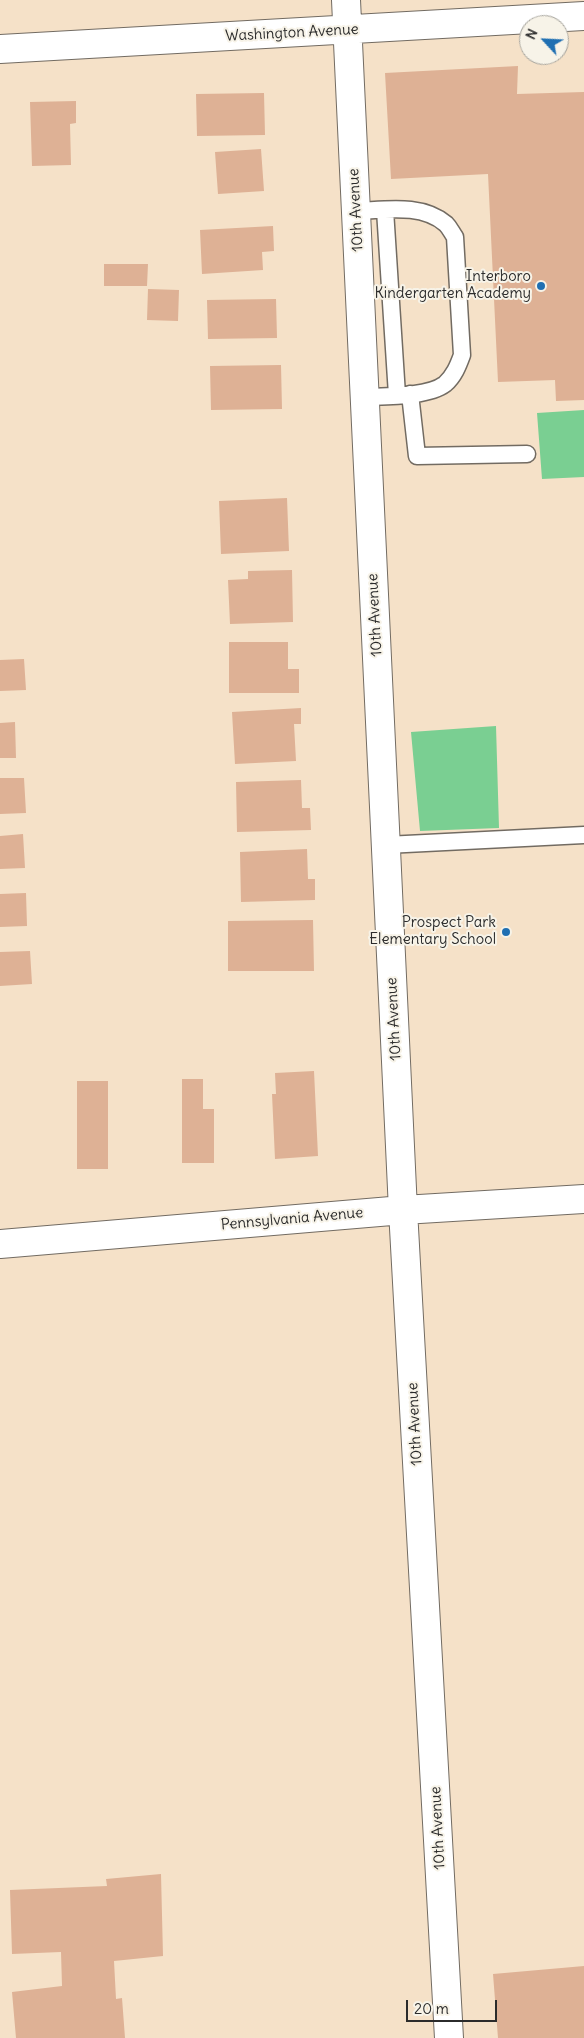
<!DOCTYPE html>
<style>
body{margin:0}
#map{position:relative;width:584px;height:2038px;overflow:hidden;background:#f5e1c8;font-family:Delius,sans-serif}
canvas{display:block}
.north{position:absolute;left:519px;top:15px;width:50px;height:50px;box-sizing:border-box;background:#f7f3e8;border:1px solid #a5a39c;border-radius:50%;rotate:295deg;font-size:14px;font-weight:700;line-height:20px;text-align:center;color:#2b2b2b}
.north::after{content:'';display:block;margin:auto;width:18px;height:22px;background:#1f6fb2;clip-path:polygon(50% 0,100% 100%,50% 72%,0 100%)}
.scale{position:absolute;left:406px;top:2000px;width:91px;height:22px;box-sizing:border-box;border:2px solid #2b2b2b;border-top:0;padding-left:6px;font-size:15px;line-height:18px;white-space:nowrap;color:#2b2b2b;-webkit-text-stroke:4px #f7f3e8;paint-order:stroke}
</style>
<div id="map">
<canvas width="584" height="2038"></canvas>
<div class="north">N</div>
<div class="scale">20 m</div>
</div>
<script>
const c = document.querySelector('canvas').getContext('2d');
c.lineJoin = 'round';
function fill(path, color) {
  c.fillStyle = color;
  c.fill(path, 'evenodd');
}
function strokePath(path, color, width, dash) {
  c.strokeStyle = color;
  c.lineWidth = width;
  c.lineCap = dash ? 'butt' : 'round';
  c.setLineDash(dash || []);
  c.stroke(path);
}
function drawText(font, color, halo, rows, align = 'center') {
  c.font = font + ' Delius,sans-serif';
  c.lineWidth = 4;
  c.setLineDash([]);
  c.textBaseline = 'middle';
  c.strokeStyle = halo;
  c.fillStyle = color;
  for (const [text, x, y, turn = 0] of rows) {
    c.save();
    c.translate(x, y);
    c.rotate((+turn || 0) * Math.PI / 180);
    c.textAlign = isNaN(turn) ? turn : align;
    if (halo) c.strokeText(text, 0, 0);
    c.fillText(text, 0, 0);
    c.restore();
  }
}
fill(new Path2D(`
 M 584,410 L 584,477 L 542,479 L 537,413 Z
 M 496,726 L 499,828 L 420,831 L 411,732 Z`), '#7acf92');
fill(new Path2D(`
 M 518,66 L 517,94 L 584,92 L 584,400 L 556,401 L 555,380 L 498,382 L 488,174 L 391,179 L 385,73 Z
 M 264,93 L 265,135 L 197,136 L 196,94 Z
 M 76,101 L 76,123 L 70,124 L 71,165 L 32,166 L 30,102 Z
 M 261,149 L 264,191 L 218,194 L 215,152 Z
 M 273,226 L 274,251 L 262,252 L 263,270 L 202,274 L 200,230 Z
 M 104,264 L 148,264 L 147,286 L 104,286 Z
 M 148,289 L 179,290 L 178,321 L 147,320 Z
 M 276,299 L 277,338 L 208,339 L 207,300 Z
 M 281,365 L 282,409 L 211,410 L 210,366 Z
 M 287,498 L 289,551 L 221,554 L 219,501 Z
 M 292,570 L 293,622 L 230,624 L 228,580 L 248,579 L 248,571 Z
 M 229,642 L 288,642 L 288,669 L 299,669 L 299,693 L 229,693 Z
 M 24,659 L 26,690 L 0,691 L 0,660 Z
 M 301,708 L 301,724 L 294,724 L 296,761 L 235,764 L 232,712 Z
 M 15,722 L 16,758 L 0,758 L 0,723 Z
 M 0,778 L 24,778 L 26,813 L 0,814 Z
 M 301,780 L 302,808 L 310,808 L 311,830 L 237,832 L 236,782 Z
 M 23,834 L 25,868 L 0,869 L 0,836 Z
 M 307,849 L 308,879 L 315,879 L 315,900 L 241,902 L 240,852 Z
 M 26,893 L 27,926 L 0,927 L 0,894 Z
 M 313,920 L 314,971 L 228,971 L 228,921 Z
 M 30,951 L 32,984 L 0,986 L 0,952 Z
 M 314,1071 L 318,1156 L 275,1159 L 272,1094 L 276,1094 L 275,1073 Z
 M 182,1079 L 203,1079 L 203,1109 L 214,1109 L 214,1163 L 182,1163 Z
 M 77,1081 L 108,1081 L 108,1169 L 77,1169 Z
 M 161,1874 L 163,1956 L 114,1961 L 116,1999 L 122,1998 L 125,2038 L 16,2038 L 12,1992 L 62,1986 L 61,1952 L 12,1954 L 10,1890 L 107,1886 L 106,1879 Z
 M 584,1966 L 584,2038 L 498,2038 L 493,1974 Z`), '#deb195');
const service = new Path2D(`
 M 385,210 L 397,395
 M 356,211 C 385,210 422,203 446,224 C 450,228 452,233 455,237 L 462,355 C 458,366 454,376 445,384 C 428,397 386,396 365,397
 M 410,394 L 417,456 L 527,454
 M 386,845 L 584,835`);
const minor = new Path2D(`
 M 346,0 L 403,1210 L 449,2038
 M 0,49 L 584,16
 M 0,1244 L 403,1210 L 584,1199`);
strokePath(service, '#726b62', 19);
strokePath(minor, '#726b62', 30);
strokePath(service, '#fff', 16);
strokePath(minor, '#fff', 28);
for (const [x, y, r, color] of [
 [541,286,5,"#1f6fb2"],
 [506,932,5,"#1f6fb2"]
]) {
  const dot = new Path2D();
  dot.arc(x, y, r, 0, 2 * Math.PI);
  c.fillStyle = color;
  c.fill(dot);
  strokePath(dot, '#f7f3e8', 2);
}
drawText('15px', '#2b2b2b', '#f7f3e8', [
 ["Washington Avenue",292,33,-3],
 ["10th Avenue",356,210,-93],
 ["10th Avenue",375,615,-93],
 ["10th Avenue",394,1019,-93],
 ["Pennsylvania Avenue",292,1219,-5],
 ["10th Avenue",415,1424,-93],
 ["10th Avenue",438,1828,-93]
]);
drawText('15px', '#2b2b2b', '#f7f3e8', [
 ["Interboro",531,277],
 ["Kindergarten Academy",531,294],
 ["Prospect Park",496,923],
 ["Elementary School",496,940]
], 'right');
</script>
